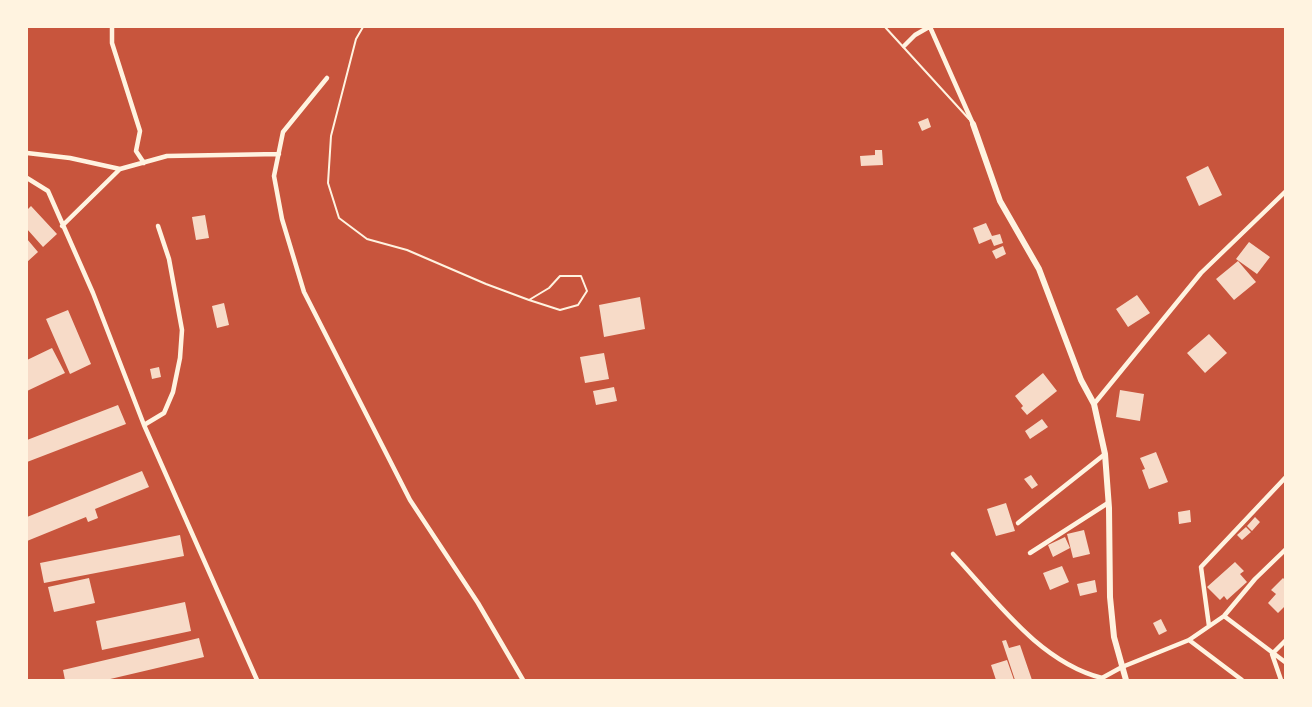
<!DOCTYPE html>
<style>
body{margin:0}
#map{position:relative;width:1312px;height:707px;overflow:hidden;background:#c8553d;font-family:"PT Sans Narrow",sans-serif}
canvas{display:block}
.frame{position:absolute;inset:0;border:28px solid #fff3e0;pointer-events:none}
</style>
<div id="map">
<canvas width="1312" height="707"></canvas>
<div class="frame"></div>
</div>
<script>
const c = document.querySelector('canvas').getContext('2d');
c.lineJoin = 'round';
function fill(path, color) {
  c.fillStyle = color;
  c.fill(path, 'evenodd');
}
function strokePath(path, color, width, dash) {
  c.strokeStyle = color;
  c.lineWidth = width;
  c.lineCap = dash ? 'butt' : 'round';
  c.setLineDash(dash || []);
  c.stroke(path);
}
fill(new Path2D(`
 M 928,118 L 931,127 L 922,131 L 918,122 Z
 M 875,150 L 882,150 L 883,165 L 861,166 L 860,156 L 875,155 Z
 M 1208,166 L 1222,195 L 1199,206 L 1186,177 Z
 M 31,206 L 57,234 L 43,247 L 27,229 L 27,210 Z
 M 205,215 L 209,238 L 196,240 L 192,217 Z
 M 986,223 L 992,236 L 1000,234 L 1003,243 L 994,246 L 991,239 L 979,244 L 973,228 Z
 M 27,239 L 38,252 L 27,262 Z
 M 1249,242 L 1270,257 L 1257,274 L 1236,259 Z
 M 1003,246 L 1006,254 L 996,259 L 992,251 Z
 M 1238,261 L 1256,282 L 1234,300 L 1216,279 Z
 M 1137,295 L 1150,313 L 1128,327 L 1116,309 Z
 M 640,297 L 645,329 L 604,337 L 599,305 Z
 M 224,303 L 229,325 L 217,328 L 212,306 Z
 M 68,310 L 91,364 L 70,374 L 46,319 Z
 M 1209,334 L 1227,353 L 1205,373 L 1187,353 Z
 M 52,348 L 65,373 L 27,391 L 27,360 Z
 M 604,353 L 609,379 L 585,383 L 580,357 Z
 M 159,367 L 161,377 L 152,379 L 150,369 Z
 M 1043,373 L 1057,391 L 1027,415 L 1021,408 L 1023,406 L 1015,396 Z
 M 614,387 L 617,401 L 596,405 L 593,391 Z
 M 1120,390 L 1144,394 L 1140,421 L 1116,417 Z
 M 118,405 L 126,424 L 27,462 L 27,440 Z
 M 1042,419 L 1048,427 L 1030,439 L 1025,431 Z
 M 1156,452 L 1168,482 L 1149,489 L 1142,470 L 1145,469 L 1140,458 Z
 M 142,471 L 149,487 L 95,509 L 98,518 L 88,522 L 86,517 L 27,541 L 27,517 Z
 M 1031,475 L 1038,485 L 1032,489 L 1024,479 Z
 M 1006,503 L 1015,531 L 996,536 L 987,509 Z
 M 1190,510 L 1191,522 L 1179,524 L 1178,512 Z
 M 1255,517 L 1260,522 L 1252,531 L 1247,526 Z
 M 1246,527 L 1251,532 L 1242,540 L 1237,535 Z
 M 1084,530 L 1090,554 L 1073,558 L 1067,534 Z
 M 180,535 L 184,556 L 44,583 L 40,563 Z
 M 1065,537 L 1070,548 L 1053,557 L 1048,545 Z
 M 1235,562 L 1244,571 L 1240,574 L 1247,582 L 1227,600 L 1224,596 L 1220,600 L 1207,587 Z
 M 1062,566 L 1069,582 L 1050,590 L 1043,573 Z
 M 89,578 L 95,603 L 54,612 L 48,587 Z
 M 1283,578 L 1285,580 L 1285,606 L 1278,613 L 1268,603 L 1276,594 L 1271,590 Z
 M 1095,580 L 1097,592 L 1080,596 L 1077,584 Z
 M 185,602 L 191,631 L 102,650 L 96,621 Z
 M 1161,619 L 1167,631 L 1159,635 L 1153,623 Z
 M 199,638 L 204,657 L 106,680 L 65,680 L 63,670 Z
 M 1006,640 L 1009,648 L 1020,645 L 1032,680 L 1015,680 L 1002,641 Z
 M 1007,660 L 1014,680 L 996,680 L 991,665 Z`), '#f7dbc8');
strokePath(new Path2D(`
 M 363,27 L 356,39 L 331,136 L 328,183 L 339,218 L 367,239 L 407,250 L 486,284 L 529,300 L 560,310 L 578,305 L 587,291 L 581,276 L 560,276 L 549,288 L 529,300
 M 885,27 L 969,119`), '#fff3e0', 2);
strokePath(new Path2D(`
 M 112,27 L 112,43 L 140,131 L 136,151 L 144,163
 M 930,27 L 973,124
 M 904,46 L 915,35 L 929,27
 M 327,78 L 283,132 L 274,176 L 282,219 L 304,292 L 410,500 L 478,603 L 523,680
 M 27,153 L 70,158 L 120,169
 M 27,178 L 48,191 L 93,293 L 144,425 L 257,680
 M 62,226 L 120,169 L 167,156 L 279,154
 M 1094,404 L 1201,273 L 1285,192
 M 144,425 L 164,413 L 173,392 L 180,358 L 182,330 L 169,259 L 158,226
 M 1018,523 L 1105,454
 M 1030,553 L 1108,503
 M 953,554 C 996,600 1039,662 1102,678 L 1122,667 L 1189,640 L 1224,616 L 1255,579 L 1285,550
 M 1224,616 L 1285,662
 M 1209,626 L 1201,567 L 1285,478
 M 1189,640 L 1242,680
 M 1281,680 L 1272,654 L 1285,641`), '#fff3e0', 4.5);
strokePath(new Path2D(`
 M 973,124 L 1000,201 L 1039,269 L 1081,380 L 1094,404 L 1105,454 L 1109,508 L 1110,597 L 1114,637 L 1126,680`), '#fff3e0', 6);
</script>
